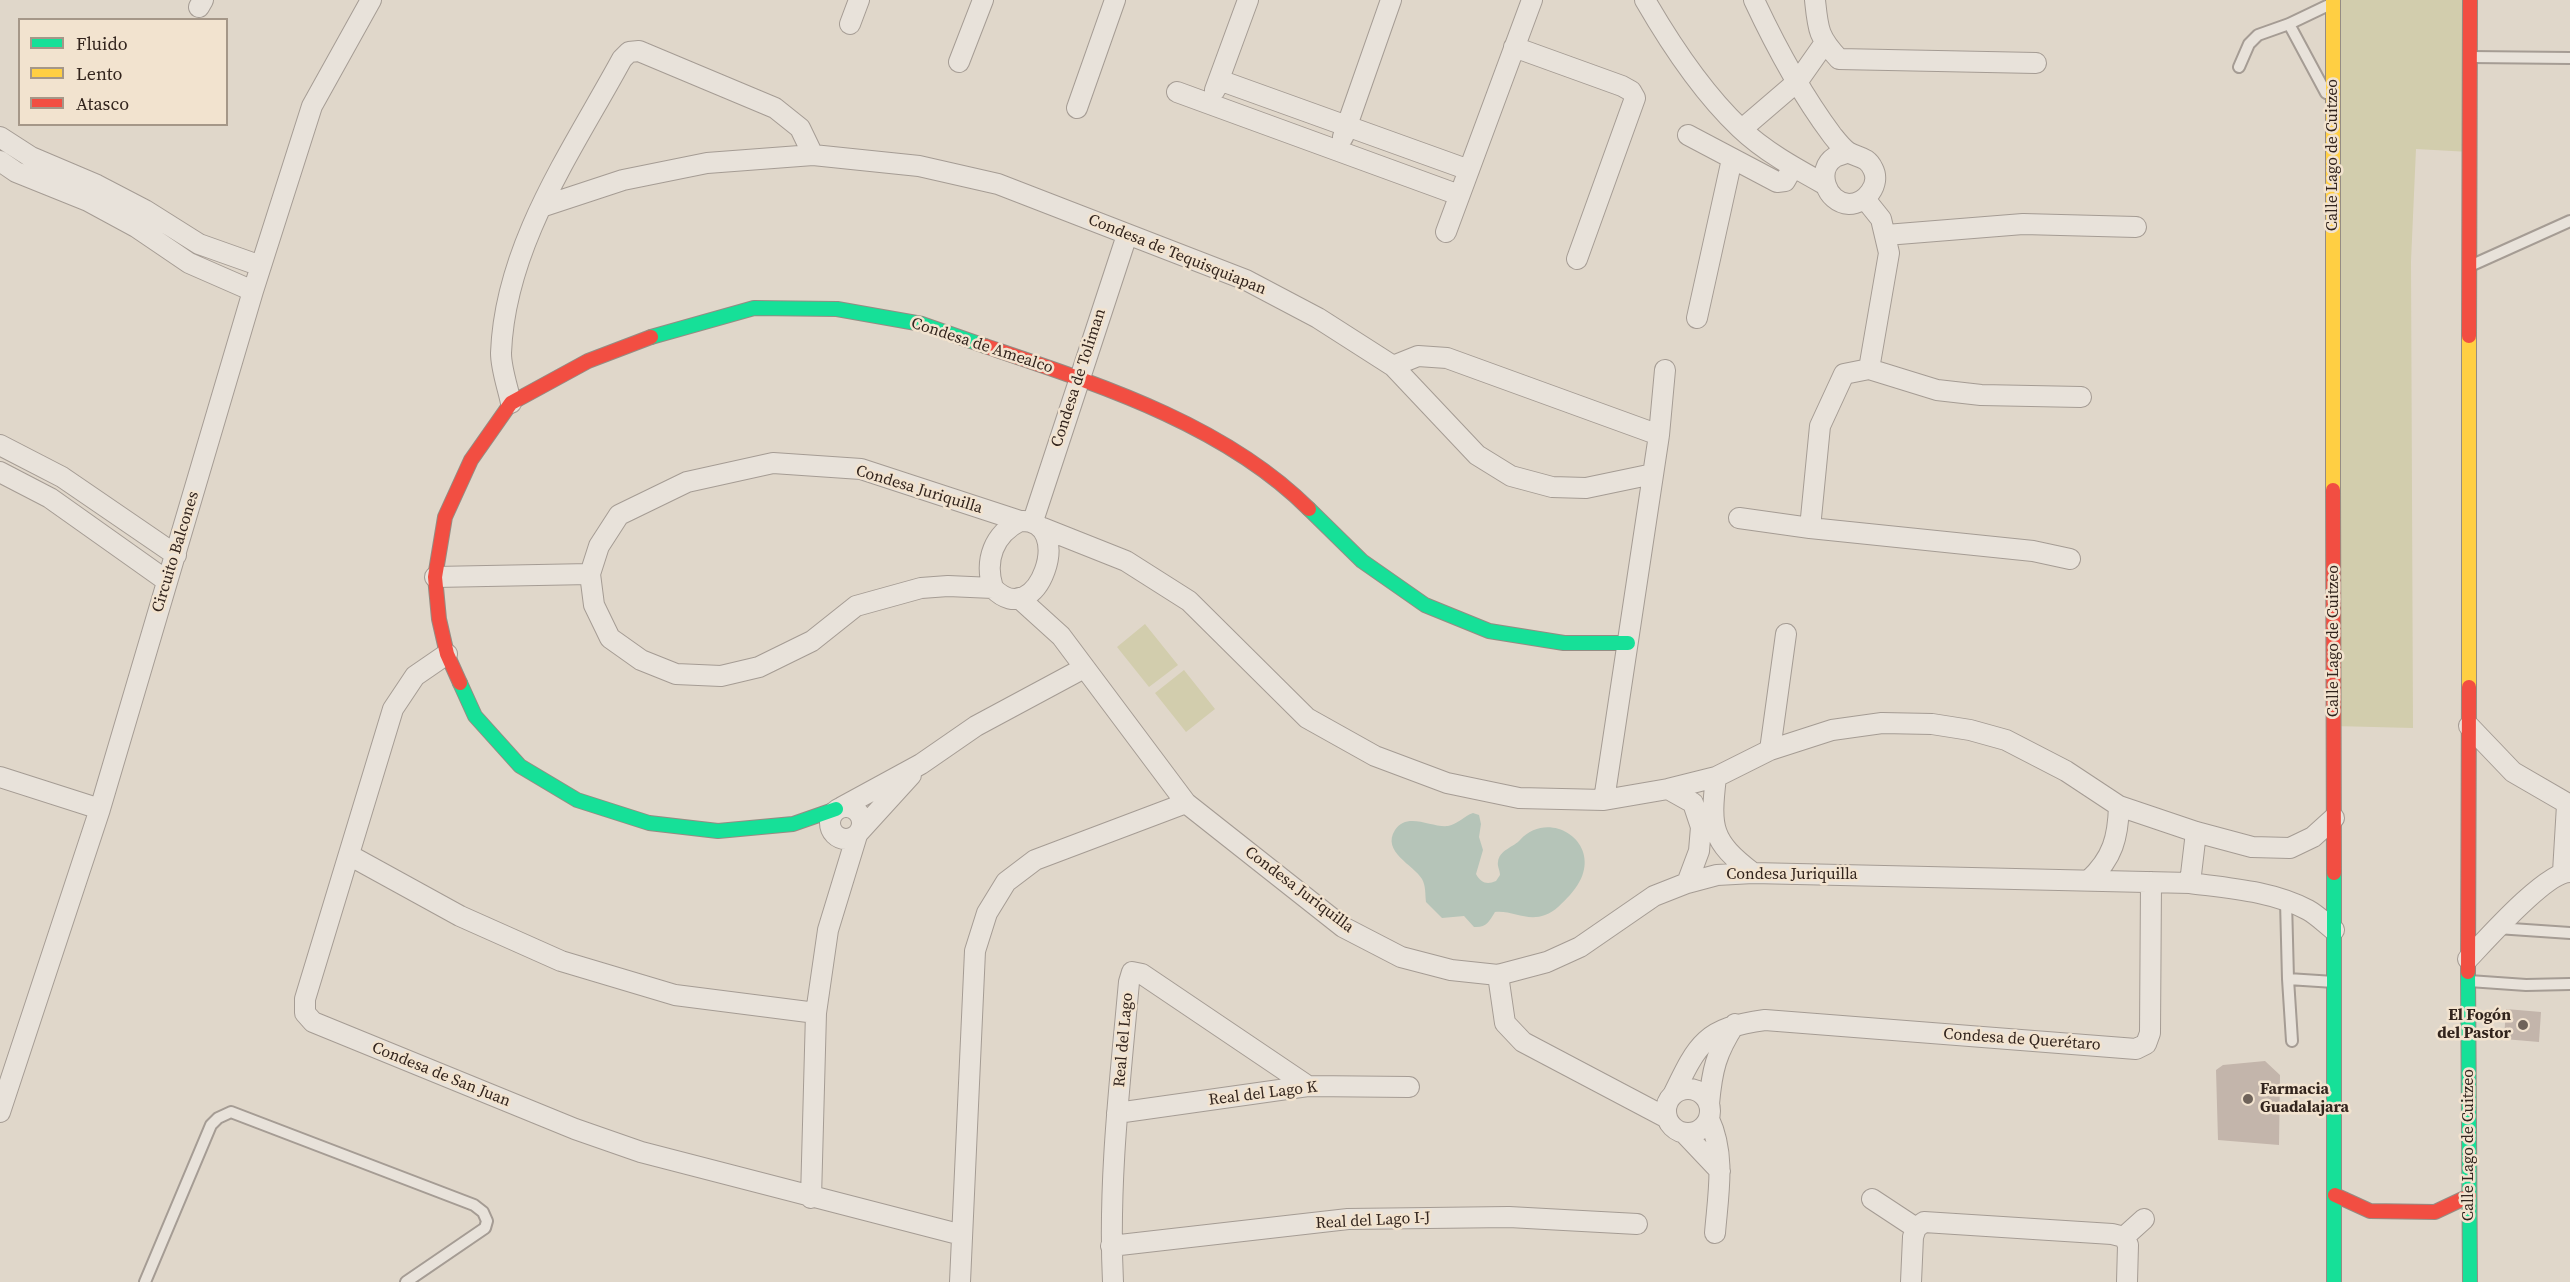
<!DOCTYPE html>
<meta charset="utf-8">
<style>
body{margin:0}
#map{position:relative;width:2570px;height:1282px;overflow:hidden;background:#e0d7ca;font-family:"Source Serif 4",serif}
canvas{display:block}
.legend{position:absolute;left:18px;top:18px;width:210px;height:108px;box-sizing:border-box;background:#f2e3cf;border:2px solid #a59788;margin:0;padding:8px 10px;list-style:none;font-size:18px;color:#32241d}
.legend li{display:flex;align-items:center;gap:12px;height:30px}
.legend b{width:30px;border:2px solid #a59788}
</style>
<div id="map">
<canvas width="2570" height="1282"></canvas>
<ul class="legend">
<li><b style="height:8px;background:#16e098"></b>Fluido</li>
<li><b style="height:8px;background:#ffcf43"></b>Lento</li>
<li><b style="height:8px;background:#f24e42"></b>Atasco</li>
</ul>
</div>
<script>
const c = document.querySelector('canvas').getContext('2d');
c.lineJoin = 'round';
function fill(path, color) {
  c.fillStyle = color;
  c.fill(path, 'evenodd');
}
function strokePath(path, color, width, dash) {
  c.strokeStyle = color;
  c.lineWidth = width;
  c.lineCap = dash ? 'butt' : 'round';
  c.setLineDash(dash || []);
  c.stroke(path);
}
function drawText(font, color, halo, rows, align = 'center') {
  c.font = font + ' "Source Serif 4",serif';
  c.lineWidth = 5;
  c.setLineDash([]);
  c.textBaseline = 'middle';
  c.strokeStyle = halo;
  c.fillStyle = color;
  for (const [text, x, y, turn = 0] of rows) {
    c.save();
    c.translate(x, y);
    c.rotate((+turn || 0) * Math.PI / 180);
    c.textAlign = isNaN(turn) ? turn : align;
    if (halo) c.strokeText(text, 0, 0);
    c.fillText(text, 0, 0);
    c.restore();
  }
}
fill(new Path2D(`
 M 2333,0 L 2469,0 L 2470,152 L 2416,149 L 2411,261 L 2413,728 L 2334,726 Z
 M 1145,624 L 1178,665 L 1149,687 L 1117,647 Z
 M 1184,670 L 1215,709 L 1186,732 L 1155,693 Z`), '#d2cdad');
fill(new Path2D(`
 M 1473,813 L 1479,815 L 1481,824 L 1479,837 L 1483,850 L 1476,874 C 1481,883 1487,885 1496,881 L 1500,875 C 1500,870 1497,866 1498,862 C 1499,850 1514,847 1520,840 C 1552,805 1613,849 1570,895 C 1563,902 1555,912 1545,915 C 1527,922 1512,910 1495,912 C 1489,922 1486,928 1474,927 L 1464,916 L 1442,918 L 1426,902 C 1425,894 1426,886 1422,879 C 1414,865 1381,852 1395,830 C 1407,811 1432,828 1448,826 C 1458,824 1464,816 1473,813 Z`), '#b5c4b8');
fill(new Path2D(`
 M 2506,1009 L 2541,1012 L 2539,1042 L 2504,1039 Z
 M 2265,1061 L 2280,1075 L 2279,1145 L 2218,1140 L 2216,1070 L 2223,1065 Z`), '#c3b5ab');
const lane = new Path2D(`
 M 2289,24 L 2326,93
 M 2471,57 L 2570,58
 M 2239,67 L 2249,44 L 2258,35 L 2289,24 L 2333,3
 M 2470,266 L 2570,221
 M 2286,901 L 2288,979 L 2334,982
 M 2497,928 L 2570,933
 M 2288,979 L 2292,1041
 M 2469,981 L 2526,985 L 2570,984
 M 145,1282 L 211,1125 L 218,1118 L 231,1112 L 474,1205 L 483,1212 L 487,1221 L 485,1228 L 406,1282`);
const street = new Path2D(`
 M 1645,0 C 1671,45 1702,92 1740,128 C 1764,151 1795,168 1824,184
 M 1754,0 C 1775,45 1803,96 1832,135 C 1836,140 1842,148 1848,152 C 1858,158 1867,156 1873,169 C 1881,184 1866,204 1849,204 C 1826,203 1815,170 1835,157 C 1839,155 1845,154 1848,152
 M 1815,0 C 1818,29 1818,37 1839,59 L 2036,63
 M 199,7 L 203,0
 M 850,24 L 859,0
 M 1514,47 L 1622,86 L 1631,91 L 1635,98 L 1577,259
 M 959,62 L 983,0
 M 1219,80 L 1469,170
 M 1215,90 L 1248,0
 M 1177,92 L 1459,195
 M 1077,108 L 1115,0
 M 1742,129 L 1798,81 L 1824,44
 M 1688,135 L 1777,182 L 1785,181 L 1793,167
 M 0,137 L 31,157 L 97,185 L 145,210 L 199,244 L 261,266
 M 1343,137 L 1391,0
 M 0,161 L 16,172 L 88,201 L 136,227 L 189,263 L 253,291
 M 1865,199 L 1881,219 L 1889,253 L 1869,369
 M 541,207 L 623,180 L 707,163 L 813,155 L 919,166 L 998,184 L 1246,280 L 1318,318 L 1393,366 L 1477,455 L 1511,476 L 1552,487 L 1586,488 L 1653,474
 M 1446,232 L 1532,0
 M 1886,235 L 2023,224 L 2136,227
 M 1697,318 L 1732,159
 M 1393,366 L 1418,356 L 1447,358 L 1659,435
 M 511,403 C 508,388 501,369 501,353 C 505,245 572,151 622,59 L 629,52 L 639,51 L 775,108 L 800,128 L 813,155
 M 0,445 L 62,477 L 176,555
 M 0,472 L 50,498 L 167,581
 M 1739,518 L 1810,528 L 2033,551 L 2070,559
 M 1020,521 C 1077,517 1038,635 993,588 C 984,560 994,534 1020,521 Z
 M 1033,521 L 1127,235
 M 1043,528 L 1126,561 L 1189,601 L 1307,718 L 1375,756 L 1447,783 L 1519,798 L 1604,800 L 1668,789 L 1716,777 L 1770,750 L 1832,730 L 1882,723 L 1932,724 L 1970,730 L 2006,740 L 2066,771 L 2119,806 L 2196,832 L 2252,847 L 2290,848 L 2313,837 L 2334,818
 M 1810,528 L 1820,426 L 1844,374 L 1869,369 L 1937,390 L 1981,395 L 2081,397
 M 435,577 L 590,574
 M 993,588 L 948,586 L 921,588 L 856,606 L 812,641 L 759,667 L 721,676 L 676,674 L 641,660 L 610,638 L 594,605 L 590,574 L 599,546 L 619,515 L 687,482 L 773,463 L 861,469 L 1020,521
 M 1019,598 L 1061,636 L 1186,803 L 1343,927 L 1401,957 L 1451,970 L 1498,975 L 1547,962 L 1580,947 L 1654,896 L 1687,883 L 1717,875 L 1753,873 L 2190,883 C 2228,888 2273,891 2308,910 C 2317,915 2325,923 2334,930
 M 447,654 L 415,676 L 393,709 L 305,999 L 305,1013 L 313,1022 L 575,1129 L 641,1152 L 962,1235
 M 2469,726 L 2513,772 L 2570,805
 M 1770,750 L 1786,634
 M 0,777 L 100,809
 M 1716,777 C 1710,828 1711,841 1753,873
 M 1668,789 L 1693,803 L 1701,827 L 1699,851 L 1687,883
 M 1604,800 L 1659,435 L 1665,370
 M830 823a16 16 0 1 1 32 0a16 16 0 1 1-32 0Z
 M 842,807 L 921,764 L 976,726 L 1084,668
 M 860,831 L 911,775
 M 349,855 L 460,916 L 561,961 L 675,995 L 816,1013
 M 2563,872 L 2567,805
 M 2089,880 C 2113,858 2118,837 2119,806
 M 2190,883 L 2196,832
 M 2468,959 C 2486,940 2546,872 2570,872
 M 1498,975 L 1505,1023 L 1523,1042 L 1667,1118
 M1666 1111a22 22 0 1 1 44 0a22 22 0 1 1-44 0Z
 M 1673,1095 C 1698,1043 1705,1028 1765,1020 L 2136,1049 L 2146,1044 L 2150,1033 L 2151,882
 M 1709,1104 C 1712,1070 1716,1053 1735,1024
 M 0,1112 L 100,809 L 253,291 L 312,106 L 371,0
 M 1117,1113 L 1308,1086 L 1409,1087
 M 1709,1119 C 1726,1155 1718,1195 1715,1233
 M 1685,1134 L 1720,1171
 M 811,1198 L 816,1013 L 828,930 L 857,835
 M 1872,1199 L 1916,1228
 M 2124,1237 L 2128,1245 L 2127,1282
 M 2124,1237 L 2144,1219
 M 1111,1246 L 1348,1219 L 1509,1217 L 1637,1224
 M 960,1282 L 975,951 L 987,913 L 1006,882 L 1035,860 L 1186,803
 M 1113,1282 C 1108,1182 1120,1082 1129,982 L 1132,972 L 1142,974 L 1308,1086
 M 1911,1282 L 1913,1237 L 1916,1228 L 1924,1222 L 2112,1234 L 2124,1237`);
const fast = new Path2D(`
 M 651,337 L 754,308 L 837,309 L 922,324 L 985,346
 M 1309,509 L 1362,561 L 1425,605 L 1489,631 L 1564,643 L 1628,643
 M 460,683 L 475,716 L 520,766 L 577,800 L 649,823 L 718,831 L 793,824 L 836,809
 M 2334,873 L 2334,1282
 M 2468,972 L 2470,1282`);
const slow = new Path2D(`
 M 2333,0 L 2333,490
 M 2469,687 L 2469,336`);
const jam = new Path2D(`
 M 2469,336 L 2470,0
 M 985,346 C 1097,384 1224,424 1309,509
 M 2333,490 L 2334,873
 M 460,683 L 447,654 L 439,619 L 435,577 L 445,517 L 471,460 L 511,403 L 588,361 L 651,337
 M 2468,972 L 2469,687
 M 2335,1195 L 2370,1211 L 2435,1212 L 2469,1196`);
strokePath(lane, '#a59c94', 14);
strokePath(street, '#a59c94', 22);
strokePath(fast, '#958c83', 16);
strokePath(slow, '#958c83', 16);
strokePath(jam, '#958c83', 16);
strokePath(lane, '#e8e2da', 10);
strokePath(street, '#e8e2da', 20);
strokePath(fast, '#16e098', 14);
strokePath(slow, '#ffcf43', 14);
strokePath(jam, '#f24e42', 14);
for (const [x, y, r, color] of [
 [2523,1025,6,"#6f635a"],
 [2248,1099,6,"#6f635a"]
]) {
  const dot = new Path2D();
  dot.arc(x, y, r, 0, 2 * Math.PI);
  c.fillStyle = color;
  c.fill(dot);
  strokePath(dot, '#f2e3cf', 2);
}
drawText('16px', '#32241d', '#f2e3cf', [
 ["Calle Lago de Cuitzeo",2333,155,-90],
 ["Condesa de Tequisquiapan",1177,255,22],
 ["Condesa de Amealco",982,346,18],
 ["Condesa de Toliman",1079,378,-72],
 ["Condesa Juriquilla",919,490,17],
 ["Circuito Balcones",176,552,-73],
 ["Calle Lago de Cuitzeo",2334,641,-90],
 ["Condesa Juriquilla",1792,875],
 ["Condesa Juriquilla",1299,890,37],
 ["Real del Lago",1124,1040,-85],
 ["Condesa de Querétaro",2022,1040,4],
 ["Condesa de San Juan",441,1075,22],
 ["Real del Lago K",1263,1094,-7],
 ["Calle Lago de Cuitzeo",2469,1145,-90],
 ["Real del Lago I-J",1373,1221,-3]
]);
drawText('bold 16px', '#32241d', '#f2e3cf', [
 ["El Fogón",2511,1016],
 ["del Pastor",2511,1034],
 ["Farmacia",2260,1090,"left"],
 ["Guadalajara",2260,1108,"left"]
], 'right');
</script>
